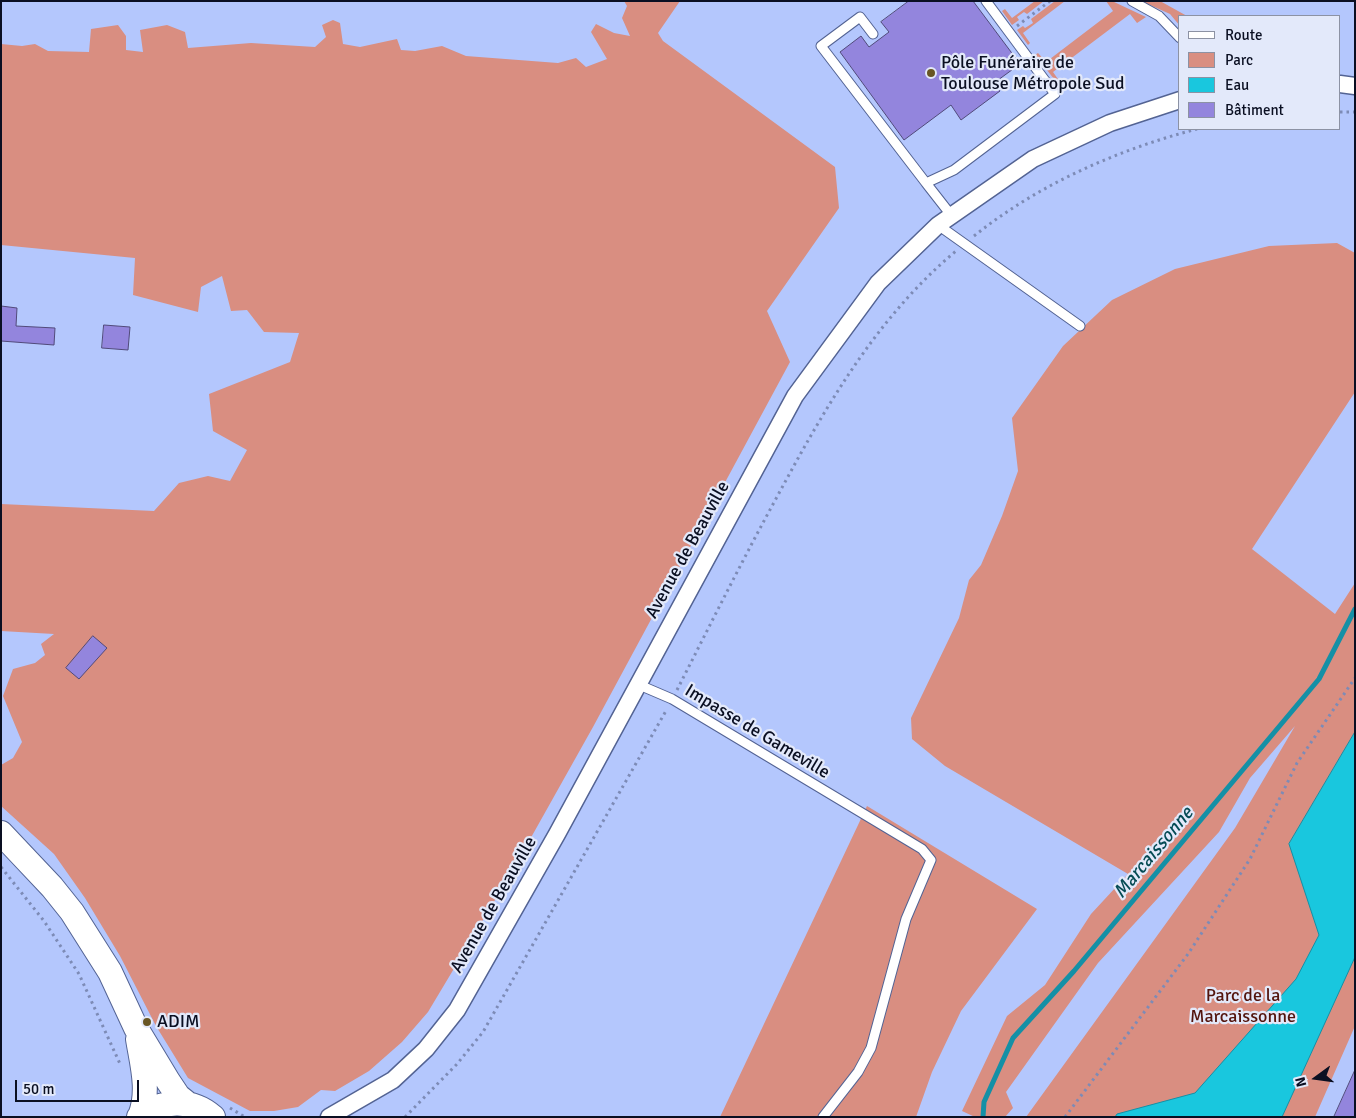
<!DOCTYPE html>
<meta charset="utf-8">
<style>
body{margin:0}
#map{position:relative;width:1356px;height:1118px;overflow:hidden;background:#b4c7fd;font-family:Signika,sans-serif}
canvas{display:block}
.frame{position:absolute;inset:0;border:2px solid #0a0f22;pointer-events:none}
.legend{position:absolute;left:1178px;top:15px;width:162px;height:115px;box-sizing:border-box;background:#e3e9fa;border:1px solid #8c92a4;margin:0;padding:6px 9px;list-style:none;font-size:15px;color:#0a0f22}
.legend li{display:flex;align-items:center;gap:10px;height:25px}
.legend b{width:25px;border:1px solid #8c92a4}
.north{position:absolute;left:1291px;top:1053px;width:50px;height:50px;-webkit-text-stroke:4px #e3e9fa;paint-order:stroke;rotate:256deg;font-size:14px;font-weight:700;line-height:20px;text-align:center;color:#0a0f22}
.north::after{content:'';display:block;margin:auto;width:18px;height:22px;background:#0a0f22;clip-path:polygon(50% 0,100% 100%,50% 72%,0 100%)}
.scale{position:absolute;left:15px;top:1080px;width:124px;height:22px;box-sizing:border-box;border:2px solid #0a0f22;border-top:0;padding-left:6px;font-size:15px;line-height:18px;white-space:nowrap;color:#0a0f22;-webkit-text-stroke:4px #e3e9fa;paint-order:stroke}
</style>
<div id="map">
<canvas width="1356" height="1118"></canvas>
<div class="frame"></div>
<ul class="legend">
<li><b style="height:6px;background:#fff"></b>Route</li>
<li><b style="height:14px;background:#d98e81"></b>Parc</li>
<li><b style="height:14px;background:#19c7de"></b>Eau</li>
<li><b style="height:14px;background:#9385dd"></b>Bâtiment</li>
</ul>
<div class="north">N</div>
<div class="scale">50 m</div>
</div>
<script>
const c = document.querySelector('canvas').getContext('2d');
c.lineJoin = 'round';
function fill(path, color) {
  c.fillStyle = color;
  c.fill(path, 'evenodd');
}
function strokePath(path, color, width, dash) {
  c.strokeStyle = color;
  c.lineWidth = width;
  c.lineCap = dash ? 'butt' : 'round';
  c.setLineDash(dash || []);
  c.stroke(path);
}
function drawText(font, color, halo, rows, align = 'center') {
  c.font = font + ' Signika,sans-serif';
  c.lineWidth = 4.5;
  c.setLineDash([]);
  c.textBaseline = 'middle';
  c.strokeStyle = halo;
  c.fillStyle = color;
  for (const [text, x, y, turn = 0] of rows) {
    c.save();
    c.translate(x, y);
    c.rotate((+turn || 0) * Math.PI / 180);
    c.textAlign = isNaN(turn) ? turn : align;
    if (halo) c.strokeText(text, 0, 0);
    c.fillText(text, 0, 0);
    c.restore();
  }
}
fill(new Path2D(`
 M 624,1 L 680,1 L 658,33 L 663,41 L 835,167 L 839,208 L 767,311 L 790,362 L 593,727 L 510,875 L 428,1012 L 402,1042 L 369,1071 L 335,1091 L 321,1090 L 298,1107 L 274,1111 L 250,1111 L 188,1078 L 156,1026 L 120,956 L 85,898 L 54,854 L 1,806 L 1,765 L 13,758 L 22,742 L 3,696 L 13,669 L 35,663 L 45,655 L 41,644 L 54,634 L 1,631 L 1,504 L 154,511 L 179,483 L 208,476 L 230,481 L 247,450 L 213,431 L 209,394 L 290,362 L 299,333 L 264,332 L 247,310 L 231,311 L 222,276 L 201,287 L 198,312 L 133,295 L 135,258 L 1,245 L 1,44 L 22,46 L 35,44 L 48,51 L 89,52 L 91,29 L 118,25 L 126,36 L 126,50 L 143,52 L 140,30 L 167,25 L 185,32 L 188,48 L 251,43 L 315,47 L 326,37 L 322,25 L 333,20 L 340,23 L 343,44 L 360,47 L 397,39 L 401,50 L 415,51 L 442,46 L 466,56 L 558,63 L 576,58 L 586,67 L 607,59 L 591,32 L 596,24 L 614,33 L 630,36 L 622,18 L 627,6 Z
 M 1035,1 L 1044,1 L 1027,14 L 1024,12 L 1017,17 L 1019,20 L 1012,25 L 1002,11 L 1005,9 L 1012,18 Z
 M 1055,1 L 1065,1 L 1023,33 L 1030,43 L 1028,45 L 1017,30 L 1023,26 L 1025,28 L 1033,23 L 1031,19 Z
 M 1106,1 L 1112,1 L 1146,17 L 1137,23 L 1130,14 L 1053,72 L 1060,82 L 1058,84 L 1035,55 L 1038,53 L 1046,62 L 1113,11 Z
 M 1141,1 L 1160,1 L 1187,16 L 1180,16 L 1180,26 L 1170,14 Z
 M 1337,243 L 1355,253 L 1355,392 L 1252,549 L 1335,614 L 1355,583 L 1355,1026 L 1315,1117 L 1026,1117 L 1235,828 L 1295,726 L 1250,778 L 1219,832 L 1098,963 L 1006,1092 L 1013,1108 L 1005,1117 L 975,1117 L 962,1111 L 1007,1016 L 1045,985 L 1091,914 L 1128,874 L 945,766 L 912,739 L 911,718 L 959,618 L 969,580 L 981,565 L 1002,516 L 1018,471 L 1012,418 L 1063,346 L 1112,300 L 1175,269 L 1269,246 Z
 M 867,806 L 1037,909 L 961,1011 L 932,1072 L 916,1117 L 720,1117 Z`), '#d98e81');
const water = new Path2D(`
 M 1355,732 L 1355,957 L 1282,1117 L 1115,1117 L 1117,1114 L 1195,1093 L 1296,979 L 1319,935 L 1289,844 Z`);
fill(water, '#19c7de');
strokePath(water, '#1490a6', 1);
strokePath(new Path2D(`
 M 983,1117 L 984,1102 L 1013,1038 L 1074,971 L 1319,679 L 1355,609`), '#1490a6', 5);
const building = new Path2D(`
 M 909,1 L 973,1 L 1020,64 L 994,83 L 1000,91 L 961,120 L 951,105 L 904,140 L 840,52 L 861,36 L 869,47 L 889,32 L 881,22 Z
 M 1,306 L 17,308 L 16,326 L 55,328 L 54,345 L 1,341 Z
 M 104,325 L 130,327 L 128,350 L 102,348 Z
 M 93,636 L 107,648 L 79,679 L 66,668 Z
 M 1355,1070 L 1355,1117 L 1334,1117 Z`);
fill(building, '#9385dd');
strokePath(building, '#514a7a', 1);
const lane = new Path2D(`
 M 1132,1 L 1159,16 L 1180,38
 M 873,34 L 860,17 L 821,46 L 926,183
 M 951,215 L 926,183 L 954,170 L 1055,94 L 986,1
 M 938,225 L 1080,326
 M 637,684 L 672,699 L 922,849 L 931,860 L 906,919 L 871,1048 L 858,1072 L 823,1117`);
const street = new Path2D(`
 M 1340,84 L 1355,86
 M 329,1117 L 393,1080 L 426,1049 L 457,1010 L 557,834 L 795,396 L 878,283 L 938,225 L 1033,159 L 1110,123 L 1180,100`);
const secondary = new Path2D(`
 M 1,833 L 52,887 L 72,912 L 110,972 L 136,1028 L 168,1081 L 178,1096 L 188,1104
 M 138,1039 C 142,1064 150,1091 140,1116
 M 139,1117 C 161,1100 192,1098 213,1117`);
strokePath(lane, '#536393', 11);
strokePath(street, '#536393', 19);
strokePath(secondary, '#536393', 26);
strokePath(new Path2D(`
 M 1017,26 L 1050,1
 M 1340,112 L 1355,112
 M 974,236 C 1039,184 1117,150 1197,129
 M 677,690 C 710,625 743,559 778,495 C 826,406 877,317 956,251
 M 1,867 L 44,921 L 79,974 L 121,1066
 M 230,1108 L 245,1117
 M 405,1117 L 457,1064 L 483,1032 L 667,709
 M 1065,1117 L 1188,954 L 1250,859 L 1297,763 L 1355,678`), '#7d8bb6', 3, [2.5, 4]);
strokePath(lane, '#fff', 9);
strokePath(street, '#fff', 16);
strokePath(secondary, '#fff', 24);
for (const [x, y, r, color] of [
 [931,73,5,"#685624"],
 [147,1022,5,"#685624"]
]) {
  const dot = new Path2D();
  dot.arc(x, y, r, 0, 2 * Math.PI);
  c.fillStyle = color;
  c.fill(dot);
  strokePath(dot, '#e3e9fa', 2);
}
drawText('18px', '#0a0f22', '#e3e9fa', [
 ["Pôle Funéraire de",941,63],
 ["Toulouse Métropole Sud",941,84],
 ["ADIM",157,1022]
], 'left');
drawText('18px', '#0a0f22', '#e3e9fa', [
 ["Avenue de Beauville",688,550,-61],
 ["Impasse de Gameville",757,732,31],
 ["Avenue de Beauville",494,905,-60]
]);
drawText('18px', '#53140d', '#e3e9fa', [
 ["Parc de la",1243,996],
 ["Marcaissonne",1243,1017]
]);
drawText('italic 19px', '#054b54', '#e3e9fa', [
 ["Marcaissonne",1154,853,-50]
]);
</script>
